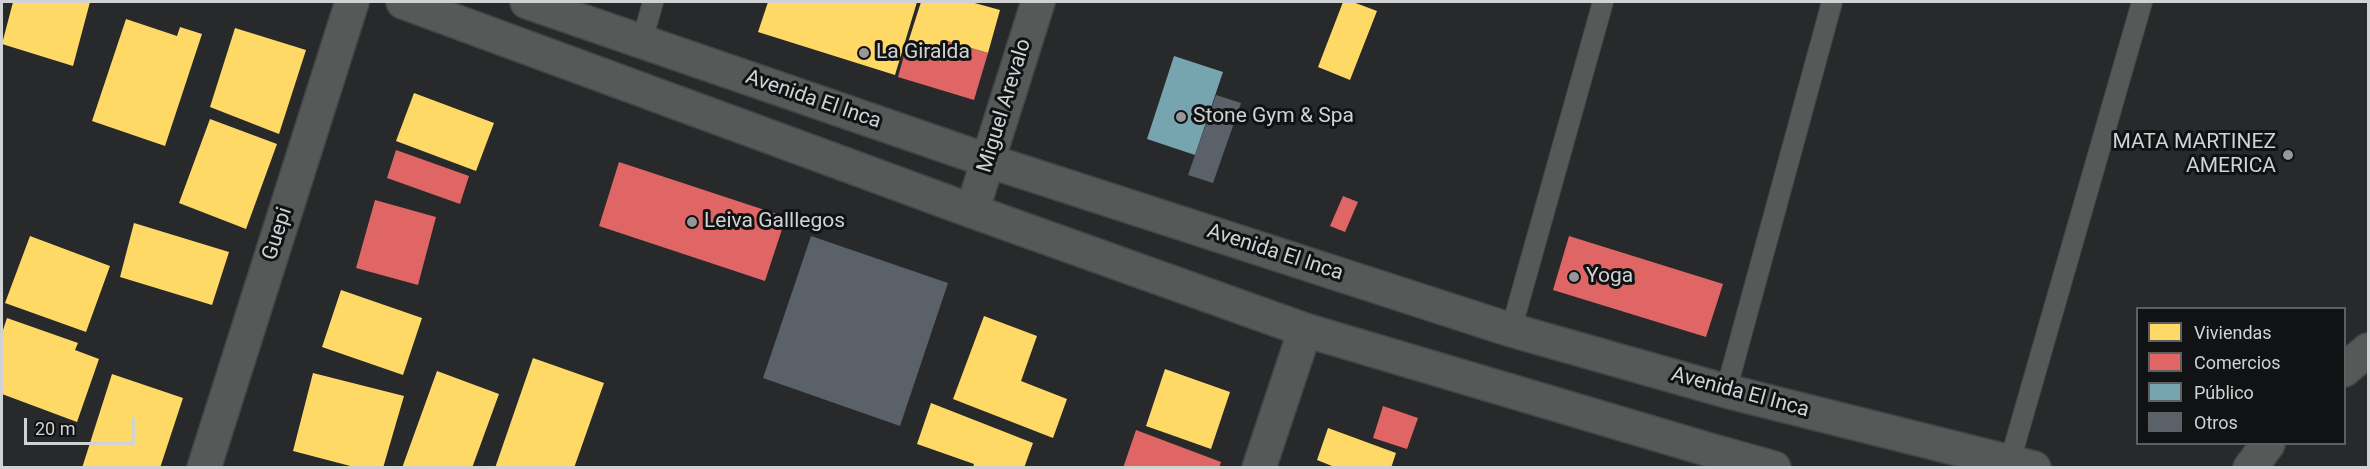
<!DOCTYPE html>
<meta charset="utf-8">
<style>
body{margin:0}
#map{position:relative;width:2370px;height:469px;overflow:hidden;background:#28292a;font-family:Roboto,sans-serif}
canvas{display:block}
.frame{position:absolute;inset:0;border:3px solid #d1d2d3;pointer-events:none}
.legend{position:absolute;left:2136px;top:307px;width:210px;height:138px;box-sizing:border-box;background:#111213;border:2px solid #5e5f60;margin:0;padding:8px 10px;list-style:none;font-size:18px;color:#d1d2d3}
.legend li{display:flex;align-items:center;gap:12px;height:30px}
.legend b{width:30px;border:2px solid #5e5f60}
.scale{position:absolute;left:24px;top:418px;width:111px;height:27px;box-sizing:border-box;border:3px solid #d1d2d3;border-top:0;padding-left:8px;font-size:18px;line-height:21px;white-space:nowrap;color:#d1d2d3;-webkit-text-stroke:4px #111213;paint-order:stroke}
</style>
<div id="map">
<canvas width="2370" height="469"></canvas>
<div class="frame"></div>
<ul class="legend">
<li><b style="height:16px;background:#ffd966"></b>Viviendas</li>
<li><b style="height:16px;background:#e06666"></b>Comercios</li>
<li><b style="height:16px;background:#76a5af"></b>Público</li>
<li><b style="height:16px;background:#5b6169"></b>Otros</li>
</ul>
<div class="scale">20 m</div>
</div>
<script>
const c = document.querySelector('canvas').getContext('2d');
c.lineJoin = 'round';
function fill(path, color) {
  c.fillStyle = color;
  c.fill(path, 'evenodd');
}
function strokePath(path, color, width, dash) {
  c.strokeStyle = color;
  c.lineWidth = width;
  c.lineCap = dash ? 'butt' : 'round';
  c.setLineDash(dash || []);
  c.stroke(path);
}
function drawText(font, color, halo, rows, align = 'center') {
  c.font = font + ' Roboto,sans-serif';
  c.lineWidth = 6;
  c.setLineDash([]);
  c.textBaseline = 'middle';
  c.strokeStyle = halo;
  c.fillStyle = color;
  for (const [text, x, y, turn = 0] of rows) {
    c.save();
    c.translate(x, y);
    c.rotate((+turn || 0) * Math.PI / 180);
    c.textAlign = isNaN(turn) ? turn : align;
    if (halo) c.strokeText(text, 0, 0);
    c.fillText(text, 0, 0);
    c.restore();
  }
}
fill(new Path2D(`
 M 13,2 L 90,2 L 73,66 L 2,44 Z
 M 768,2 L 917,2 L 895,75 L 758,32 Z
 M 921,2 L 971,2 L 1000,10 L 988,53 L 947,41 L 941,62 L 905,52 Z
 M 1343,2 L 1353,2 L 1377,11 L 1350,80 L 1318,67 Z
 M 126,19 L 177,36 L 180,27 L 202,34 L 165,146 L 92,121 Z
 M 235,28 L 306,50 L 279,134 L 210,107 Z
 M 414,93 L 494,123 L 476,171 L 396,141 Z
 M 210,119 L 277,144 L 246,229 L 179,203 Z
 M 134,223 L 229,252 L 212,305 L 120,277 Z
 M 30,236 L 110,266 L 86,332 L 5,303 Z
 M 341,290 L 422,318 L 403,375 L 322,347 Z
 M 984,316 L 1037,336 L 1021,381 L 1067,399 L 1053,438 L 953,399 Z
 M 7,318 L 78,343 L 75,350 L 99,359 L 77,422 L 2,394 L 2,333 Z
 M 533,358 L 604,383 L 574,468 L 495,468 Z
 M 1165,369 L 1230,392 L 1211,449 L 1146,426 Z
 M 437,371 L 499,394 L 472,468 L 402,468 Z
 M 313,373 L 404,396 L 383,468 L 358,468 L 293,451 Z
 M 112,374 L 183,398 L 160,468 L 82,468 Z
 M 931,403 L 1033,443 L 1024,468 L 973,468 L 974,464 L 917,444 Z
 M 1328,428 L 1396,453 L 1391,468 L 1337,468 L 1317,460 Z`), '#ffd966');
fill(new Path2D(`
 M 947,41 L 988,53 L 974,100 L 898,77 L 905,52 L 941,62 Z
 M 396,150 L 469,176 L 460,204 L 387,178 Z
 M 619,162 L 786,217 L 765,281 L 599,226 Z
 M 1343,196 L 1358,202 L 1345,232 L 1330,226 Z
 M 375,200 L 436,217 L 418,285 L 356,268 Z
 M 1569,236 L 1723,284 L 1706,337 L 1553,290 Z
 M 1383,406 L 1418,418 L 1407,449 L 1373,438 Z
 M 1136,430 L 1221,462 L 1219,468 L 1123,468 Z`), '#e06666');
fill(new Path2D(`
 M 1174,56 L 1223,72 L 1195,155 L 1147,139 Z`), '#76a5af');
fill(new Path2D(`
 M 1216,95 L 1241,103 L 1213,183 L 1188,175 Z
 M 811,236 L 948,283 L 900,426 L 763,378 Z`), '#5b6169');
const service = new Path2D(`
 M 642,41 L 653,2
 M 1511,330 L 1603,2
 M 1726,391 L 1832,2
 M 2010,461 L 2142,2`);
const minor = new Path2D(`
 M 972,211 L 1038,2
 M 2344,370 L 2368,350
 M 204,468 L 352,2
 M 1259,468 L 1305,330
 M 2250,468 L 2268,444`);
const secondary = new Path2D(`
 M 403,2 L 972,211 L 1305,330 L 1713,451 L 1774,468
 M 527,2 L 989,161 L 1511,330 L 1726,391 L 2034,468`);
strokePath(service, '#434445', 22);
strokePath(minor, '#434445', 36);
strokePath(secondary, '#434445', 36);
strokePath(service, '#575858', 20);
strokePath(minor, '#575858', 33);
strokePath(secondary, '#575858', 33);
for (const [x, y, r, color] of [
 [864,53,6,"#969798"],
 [1181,117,6,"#969798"],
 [2288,155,6,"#969798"],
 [692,222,6,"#969798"],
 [1574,277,6,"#969798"]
]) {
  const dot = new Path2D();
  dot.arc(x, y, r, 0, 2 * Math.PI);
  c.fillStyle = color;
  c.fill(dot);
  strokePath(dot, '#111213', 2);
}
drawText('21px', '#d1d2d3', '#111213', [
 ["La Giralda",876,53],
 ["Stone Gym & Spa",1193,117],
 ["MATA MARTINEZ",2276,143,"right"],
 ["AMERICA",2276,167,"right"],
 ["Leiva Galllegos",704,222],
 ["Yoga",1586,277]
], 'left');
drawText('21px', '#d1d2d3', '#111213', [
 ["Avenida El Inca",813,100,19],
 ["Miguel Arevalo",1005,106,-73],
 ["Guepi",278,234,-72],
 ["Avenida El Inca",1275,253,18],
 ["Avenida El Inca",1740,393,15]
]);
</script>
